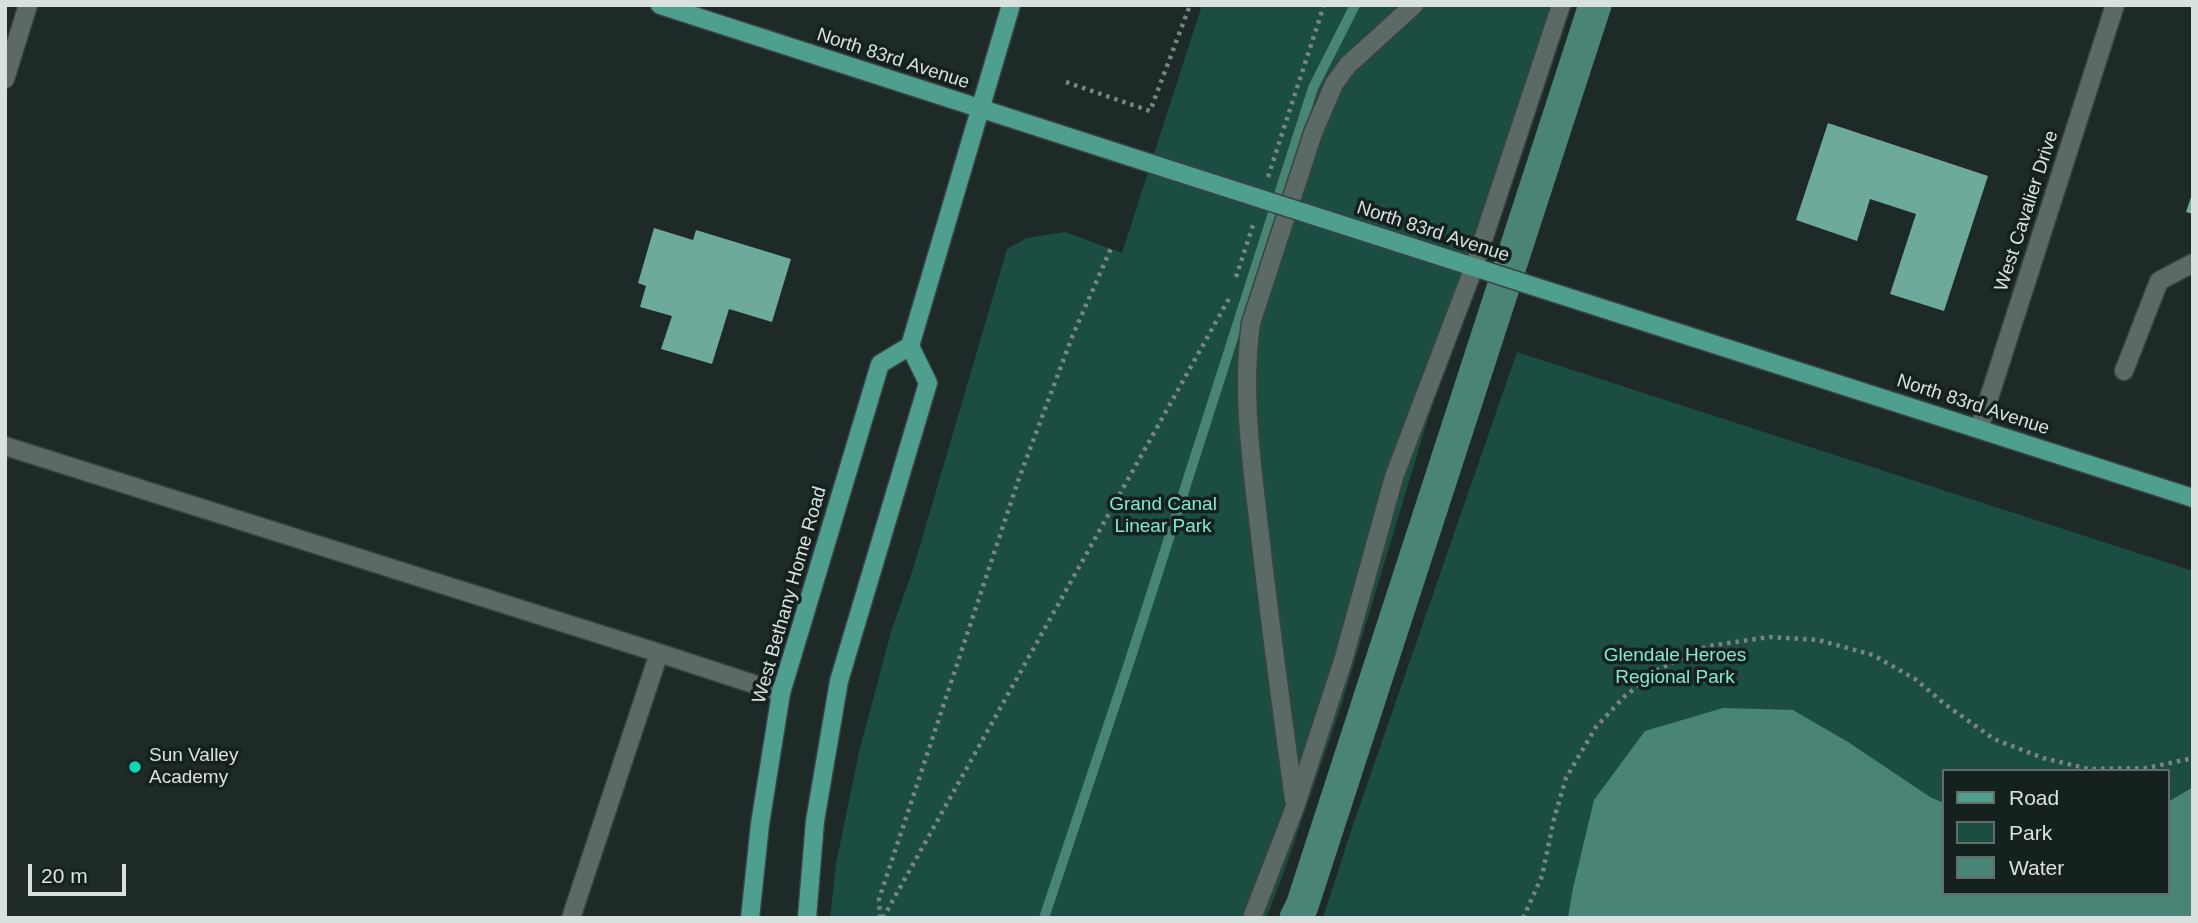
<!DOCTYPE html>
<style>
body{margin:0}
#map{position:relative;width:2198px;height:923px;overflow:hidden;background:#1e2a27;font-family:Helvetica,sans-serif}
canvas{display:block}
.frame{position:absolute;inset:0;border:7px solid #d9e1df;pointer-events:none}
.legend{position:absolute;left:1942px;top:769px;width:228px;height:126px;box-sizing:border-box;background:#15211e;border:2px solid #636e6b;margin:0;padding:9px 12px;list-style:none;font-size:21px;color:#d9e1df}
.legend li{display:flex;align-items:center;gap:14px;height:35px}
.legend b{width:35px;border:2px solid #636e6b}
.scale{position:absolute;left:28px;top:864px;width:98px;height:32px;box-sizing:border-box;border:4px solid #d9e1df;border-top:0;padding-left:9px;font-size:21px;line-height:24px;white-space:nowrap;color:#d9e1df;-webkit-text-stroke:5px #15211e;paint-order:stroke}
</style>
<div id="map">
<canvas width="2198" height="923"></canvas>
<div class="frame"></div>
<ul class="legend">
<li><b style="height:9px;background:#4e9f8e"></b>Road</li>
<li><b style="height:19px;background:#1b4d42"></b>Park</li>
<li><b style="height:19px;background:#498476"></b>Water</li>
</ul>
<div class="scale">20 m</div>
</div>
<script>
const c = document.querySelector('canvas').getContext('2d');
c.lineJoin = 'round';
function fill(path, color) {
  c.fillStyle = color;
  c.fill(path, 'evenodd');
}
function strokePath(path, color, width, dash) {
  c.strokeStyle = color;
  c.lineWidth = width;
  c.lineCap = dash ? 'butt' : 'round';
  c.setLineDash(dash || []);
  c.stroke(path);
}
function drawText(font, color, halo, rows, align = 'center') {
  c.font = font + ' Helvetica,sans-serif';
  c.lineWidth = 7;
  c.setLineDash([]);
  c.textBaseline = 'middle';
  c.strokeStyle = halo;
  c.fillStyle = color;
  for (const [text, x, y, turn = 0] of rows) {
    c.save();
    c.translate(x, y);
    c.rotate((+turn || 0) * Math.PI / 180);
    c.textAlign = isNaN(turn) ? turn : align;
    if (halo) c.strokeText(text, 0, 0);
    c.fillText(text, 0, 0);
    c.restore();
  }
}
fill(new Path2D(`
 M 1202,5 L 1561,5 L 1474,267 L 1341,706 L 1284,872 L 1266,918 L 830,918 L 836,864 L 859,752 L 891,632 L 914,566 L 1007,249 L 1027,238 L 1065,232 L 1122,253 Z
 M 1517,352 L 2193,571 L 2193,918 L 1323,918 L 1351,831 ZM 1944,771 L 2168,771 L 2168,893 L 1944,893 Z`), '#1b4d42');
fill(new Path2D(`
 M 1723,708 L 1793,710 L 1848,742 L 1930,797 L 1944,803 L 1944,893 L 2168,893 L 2168,802 L 2193,787 L 2193,918 L 1568,918 L 1573,888 L 1594,800 L 1645,731 Z`), '#498476');
strokePath(new Path2D(`
 M 1044,918 L 1130,660 L 1313,88 L 1355,5`), '#498476', 10);
strokePath(new Path2D(`
 M 1296,918 L 1302,906 L 1595,5`), '#498476', 33);
fill(new Path2D(`
 M 1828,123 L 1988,176 L 1944,311 L 1890,294 L 1916,214 L 1870,199 L 1857,241 L 1796,220 Z
 M 2192,194 L 2193,194 L 2193,214 L 2186,212 Z
 M 654,228 L 693,240 L 696,230 L 791,259 L 772,322 L 729,309 L 712,364 L 661,349 L 672,316 L 640,307 L 646,286 L 638,283 Z`), '#6eaa9b');
const minor = new Path2D(`
 M 5,79 L 28,5
 M 2124,371 L 2159,281 L 2193,263
 M 1979,429 L 2115,5
 M 5,446 L 659,653 L 571,918
 M 659,653 L 781,693
 M 1294,800 C 1282,712 1270,624 1260,535 C 1252,465 1241,393 1251,323 L 1313,133 L 1334,84 L 1348,65 L 1414,5
 M 1252,918 L 1295,807 L 1343,661 L 1394,477 L 1474,267 L 1561,5`);
const major = new Path2D(`
 M 660,5 L 1171,170
 M 1402,244 L 2193,498
 M 750,918 L 760,824 L 781,693 L 880,364 L 910,346
 M 807,918 L 815,821 L 839,681 L 928,383 L 910,346 L 1011,5`);
strokePath(minor, '#394442', 21);
strokePath(major, '#394442', 21);
strokePath(new Path2D(`
 M 1066,82 L 1150,111 L 1190,5
 M 1268,177 L 1324,5
 M 1236,277 L 1254,222
 M 880,918 L 879,899 L 1018,481 L 1072,337 L 1112,246
 M 883,918 L 1231,295
 M 1523,918 L 1542,876 L 1554,819 L 1566,778 L 1596,727 L 1624,697 L 1659,669 L 1708,646 L 1770,637 L 1818,640 L 1873,655 L 1915,679 L 1946,705 L 1994,739 L 2043,758 L 2089,769 L 2147,768 L 2193,758`), '#7a8482', 4.5, [3.5, 5]);
strokePath(minor, '#5c6a66', 18);
strokePath(major, '#4e9f8e', 18);
const majorBridge = new Path2D(`
 M 1171,170 L 1402,244`);
strokePath(majorBridge, '#394442', 21, []);
strokePath(majorBridge, '#4e9f8e', 18);
for (const [x, y, r, color] of [
 [135,767,7,"#0bd5b5"]
]) {
  const dot = new Path2D();
  dot.arc(x, y, r, 0, 2 * Math.PI);
  c.fillStyle = color;
  c.fill(dot);
  strokePath(dot, '#15211e', 2.5);
}
drawText('19px', '#d9e1df', '#15211e', [
 ["North 83rd Avenue",893,59,18],
 ["West Cavalier Drive",2027,211,-72],
 ["North 83rd Avenue",1433,232,18],
 ["North 83rd Avenue",1973,405,18],
 ["West Bethany Home Road",790,595,-74]
]);
drawText('19px', '#86e5ce', '#15211e', [
 ["Grand Canal",1163,505],
 ["Linear Park",1163,527],
 ["Glendale Heroes",1675,656],
 ["Regional Park",1675,678]
]);
drawText('19px', '#d9e1df', '#15211e', [
 ["Sun Valley",149,756],
 ["Academy",149,778]
], 'left');
</script>
